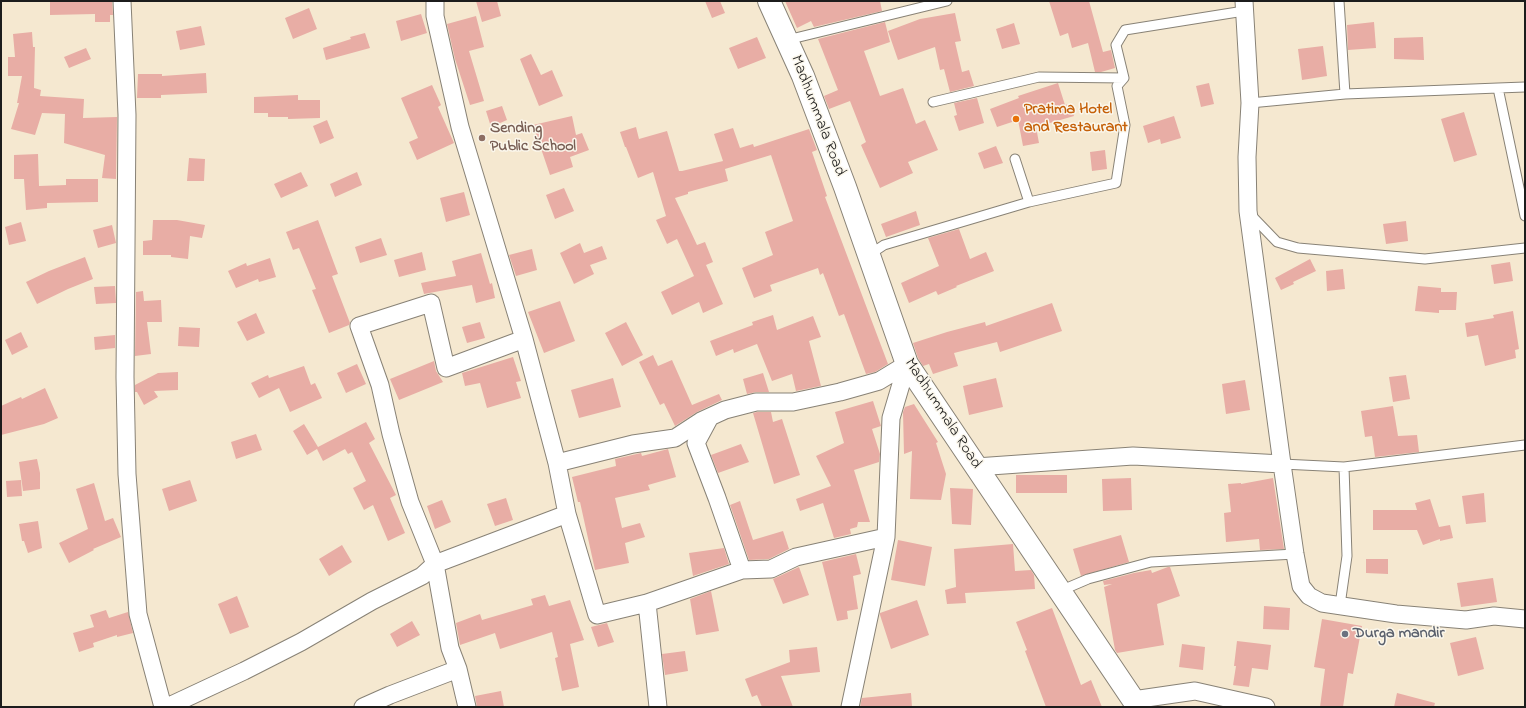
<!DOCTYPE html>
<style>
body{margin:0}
#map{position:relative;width:1526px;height:708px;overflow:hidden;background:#f5e8d0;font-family:"Indie Flower",sans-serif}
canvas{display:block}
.frame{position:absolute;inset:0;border:2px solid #1c1c1c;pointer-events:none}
</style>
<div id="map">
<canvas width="1526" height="708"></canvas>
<div class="frame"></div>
</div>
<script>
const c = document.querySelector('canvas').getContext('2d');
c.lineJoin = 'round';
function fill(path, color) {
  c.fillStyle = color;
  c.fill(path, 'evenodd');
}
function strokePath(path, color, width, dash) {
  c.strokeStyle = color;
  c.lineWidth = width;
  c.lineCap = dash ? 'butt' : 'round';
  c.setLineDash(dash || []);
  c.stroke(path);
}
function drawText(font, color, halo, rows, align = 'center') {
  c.font = font + ' "Indie Flower",sans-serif';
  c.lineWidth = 3;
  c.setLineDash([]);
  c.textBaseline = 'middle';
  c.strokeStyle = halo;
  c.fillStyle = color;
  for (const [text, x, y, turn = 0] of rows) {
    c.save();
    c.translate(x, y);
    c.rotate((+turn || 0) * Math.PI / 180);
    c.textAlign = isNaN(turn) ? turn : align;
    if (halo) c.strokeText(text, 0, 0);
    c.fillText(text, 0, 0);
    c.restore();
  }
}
fill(new Path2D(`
 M 50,1 L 112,1 L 113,15 L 110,15 L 110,22 L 95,22 L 95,14 L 50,15 Z
 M 476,1 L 497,1 L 501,16 L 482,22 Z
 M 705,1 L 720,1 L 725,13 L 712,18 Z
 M 785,1 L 880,1 L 882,11 L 814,27 L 811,21 L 797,28 Z
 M 1049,1 L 1089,1 L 1103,52 L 1111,50 L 1115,68 L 1101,72 L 1095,72 L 1088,43 L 1072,48 L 1068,33 L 1060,36 Z
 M 309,8 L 317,29 L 293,39 L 285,18 Z
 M 955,13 L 961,41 L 955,42 L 962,72 L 969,70 L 974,86 L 950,92 L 944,69 L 940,70 L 935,47 L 898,60 L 888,31 L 920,19 Z
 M 421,14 L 427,33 L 401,41 L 396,21 Z
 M 476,16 L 484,47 L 469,51 L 484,101 L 470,105 L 455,59 L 447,24 Z
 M 885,22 L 890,42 L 864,51 L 880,96 L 903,88 L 916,124 L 925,120 L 938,150 L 908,162 L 913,173 L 880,188 L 861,145 L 866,142 L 850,101 L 829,109 L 824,96 L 838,90 L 818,39 Z
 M 1374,22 L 1376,48 L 1348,50 L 1347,25 Z
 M 1014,23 L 1020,44 L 1002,49 L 996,29 Z
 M 201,26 L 205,45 L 180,50 L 176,31 Z
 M 32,32 L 33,47 L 35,47 L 34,88 L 41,90 L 40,96 L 84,99 L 83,118 L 117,117 L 116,179 L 102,178 L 105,155 L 64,143 L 65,114 L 42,113 L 35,135 L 11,129 L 19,103 L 17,103 L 22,76 L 8,76 L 8,57 L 15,57 L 13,34 Z
 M 365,33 L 370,48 L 326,60 L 323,48 L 351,39 L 350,37 Z
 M 757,37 L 766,58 L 738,69 L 729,48 Z
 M 1423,37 L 1424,60 L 1394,59 L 1394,38 Z
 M 1323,46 L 1327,76 L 1302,80 L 1298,49 Z
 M 86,48 L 91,59 L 69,68 L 64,57 Z
 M 531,54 L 541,75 L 552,70 L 563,96 L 539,106 L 520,59 Z
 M 206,73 L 207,93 L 161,95 L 161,98 L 137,98 L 138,74 L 162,74 L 162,76 Z
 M 1058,83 L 1065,105 L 1070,104 L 1074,116 L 1036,127 L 1039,143 L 1023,146 L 1018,120 L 997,127 L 990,109 L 1019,98 L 1018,96 Z
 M 1209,83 L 1214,104 L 1201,107 L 1196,86 Z
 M 432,85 L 441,105 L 438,107 L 454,143 L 417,160 L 409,142 L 418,138 L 401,98 Z
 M 298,95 L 298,100 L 320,100 L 320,118 L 288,119 L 288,117 L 268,117 L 268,113 L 254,113 L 254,97 Z
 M 977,98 L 984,123 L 959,131 L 954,116 L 957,115 L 954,103 Z
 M 502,106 L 507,120 L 491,127 L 486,111 Z
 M 1464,112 L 1477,155 L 1454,162 L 1441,119 Z
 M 572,116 L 576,135 L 582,133 L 589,150 L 570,157 L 573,167 L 550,175 L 533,125 Z
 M 1174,116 L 1181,138 L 1161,144 L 1160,139 L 1148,143 L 1143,126 Z
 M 327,120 L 334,138 L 320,144 L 313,126 Z
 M 636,127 L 639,139 L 667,131 L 679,171 L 682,171 L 723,161 L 714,134 L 733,128 L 740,148 L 753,144 L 754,147 L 809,129 L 817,150 L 812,152 L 827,196 L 825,197 L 888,364 L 875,372 L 866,374 L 844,314 L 839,316 L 823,273 L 820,275 L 818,268 L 770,285 L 772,291 L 754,298 L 742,268 L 773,255 L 765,232 L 793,221 L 771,155 L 725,169 L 728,181 L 688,192 L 688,194 L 675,198 L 697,245 L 705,242 L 713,262 L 706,265 L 723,304 L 703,313 L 699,302 L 672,315 L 661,292 L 694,276 L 677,239 L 667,244 L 656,220 L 666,216 L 653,172 L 638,178 L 626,147 L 625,147 L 620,132 Z
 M 996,146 L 1003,163 L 984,169 L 978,153 Z
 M 1105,150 L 1107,169 L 1092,171 L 1090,152 Z
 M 38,154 L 39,186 L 66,185 L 66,179 L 98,179 L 98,202 L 47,203 L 47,208 L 26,210 L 24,179 L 14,179 L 14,155 Z
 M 189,158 L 205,159 L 204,181 L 187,181 Z
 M 301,172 L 308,186 L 281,198 L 274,184 Z
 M 357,172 L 362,185 L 335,197 L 330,184 Z
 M 564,188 L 574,211 L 555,219 L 546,195 Z
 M 464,192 L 470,215 L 446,222 L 440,198 Z
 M 916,211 L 920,225 L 886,237 L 881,224 Z
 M 153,220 L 177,220 L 205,225 L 202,238 L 190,236 L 188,259 L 171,257 L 171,255 L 143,255 L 143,241 L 152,240 Z
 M 318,220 L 338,274 L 332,276 L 350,323 L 349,325 L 329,333 L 312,290 L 316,289 L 299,248 L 293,250 L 286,232 Z
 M 1406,221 L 1408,241 L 1386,244 L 1383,224 Z
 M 21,222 L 26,241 L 9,245 L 5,227 Z
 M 112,225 L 116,243 L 98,248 L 93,230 Z
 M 959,229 L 970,259 L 986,252 L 994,271 L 956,286 L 957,287 L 938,295 L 936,291 L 909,303 L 901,283 L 939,266 L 928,238 Z
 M 381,238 L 387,255 L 360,263 L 355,247 Z
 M 580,243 L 584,253 L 602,246 L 607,259 L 590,265 L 594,274 L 574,284 L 560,253 Z
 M 532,249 L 537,270 L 516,276 L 509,255 Z
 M 422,252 L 426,270 L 399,277 L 394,260 Z
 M 481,253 L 490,284 L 492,283 L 495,298 L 476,303 L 472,285 L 424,294 L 421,283 L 456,276 L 452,261 Z
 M 85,257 L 93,279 L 68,289 L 37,304 L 26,282 L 49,271 Z
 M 270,258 L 276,277 L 259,282 L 258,279 L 236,288 L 228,271 L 246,263 L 247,266 Z
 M 1310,259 L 1316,271 L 1293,282 L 1294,284 L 1281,290 L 1275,278 Z
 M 1510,262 L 1513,281 L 1494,284 L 1491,265 Z
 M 1343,269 L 1345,289 L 1327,291 L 1326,271 Z
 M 115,286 L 116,303 L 96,304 L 94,287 Z
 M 1418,286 L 1441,288 L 1441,292 L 1457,292 L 1456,310 L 1439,310 L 1439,313 L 1415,311 Z
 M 143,291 L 144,301 L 161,300 L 162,322 L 147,322 L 151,354 L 135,356 L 136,292 Z
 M 560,301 L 575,341 L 544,353 L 528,312 Z
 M 1052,303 L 1062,331 L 1000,352 L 997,342 L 954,353 L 958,366 L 933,374 L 929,364 L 923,366 L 918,358 L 913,343 L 947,332 L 985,322 L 986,326 Z
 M 1513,311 L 1519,349 L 1515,350 L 1516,358 L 1485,366 L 1478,335 L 1467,337 L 1465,323 L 1494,318 L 1493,315 Z
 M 256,313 L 265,333 L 247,341 L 237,322 Z
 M 773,315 L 777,330 L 813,316 L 821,337 L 809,341 L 821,386 L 796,391 L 792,374 L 772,381 L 757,344 L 734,353 L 733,349 L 716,356 L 710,341 L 753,325 L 752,322 Z
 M 480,322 L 485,338 L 467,343 L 462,327 Z
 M 626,322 L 643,355 L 622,366 L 605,333 Z
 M 179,327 L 200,328 L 199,347 L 178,346 Z
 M 21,332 L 28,347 L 12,355 L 5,340 Z
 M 115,335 L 115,348 L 95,350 L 94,337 Z
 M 653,355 L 658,366 L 672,360 L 692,405 L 719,394 L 722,400 L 697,412 L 675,426 L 664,403 L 660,405 L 639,362 Z
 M 513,357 L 521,381 L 516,382 L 521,398 L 487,408 L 480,383 L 465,386 L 462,373 Z
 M 434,361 L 436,371 L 443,382 L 399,400 L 390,379 Z
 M 357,364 L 366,384 L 346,393 L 337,373 Z
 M 304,366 L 311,385 L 315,383 L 322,398 L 290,412 L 279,388 L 259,398 L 251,383 L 268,375 L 269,378 Z
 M 178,372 L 178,390 L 154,391 L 158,397 L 144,405 L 137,392 L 135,392 L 135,385 L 158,373 Z
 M 763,373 L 769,392 L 756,392 L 747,394 L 743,379 Z
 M 1406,375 L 1410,399 L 1393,402 L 1389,377 Z
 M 613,378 L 621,407 L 579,418 L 571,390 Z
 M 996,378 L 1003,407 L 969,415 L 963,386 Z
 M 1245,380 L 1250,410 L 1226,414 L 1222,384 Z
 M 45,388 L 58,418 L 44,424 L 1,435 L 1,406 L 21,397 L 22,399 Z
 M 873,401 L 881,426 L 872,429 L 880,454 L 879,462 L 854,470 L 870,522 L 858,522 L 857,527 L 850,529 L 851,534 L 834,538 L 823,503 L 800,511 L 796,499 L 831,486 L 816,456 L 844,443 L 835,412 Z
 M 914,404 L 938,442 L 936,443 L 946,474 L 941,500 L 910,499 L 912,451 L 904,454 L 903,412 L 905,407 Z
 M 1393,406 L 1398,436 L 1417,435 L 1419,452 L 1375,457 L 1372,436 L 1365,437 L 1361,411 Z
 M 757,412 L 771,412 L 773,422 L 782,419 L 800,475 L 774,484 L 753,413 Z
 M 366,422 L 375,439 L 369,443 L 396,495 L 390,498 L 405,533 L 388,541 L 373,505 L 364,510 L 353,488 L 366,481 L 352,452 L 348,454 L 345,449 L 323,461 L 317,449 L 307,455 L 293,431 L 304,424 L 318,447 Z
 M 256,434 L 262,450 L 236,459 L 231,442 Z
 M 741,444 L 749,462 L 718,473 L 711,455 Z
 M 668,449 L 676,477 L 648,485 L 650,490 L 615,498 L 622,528 L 640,523 L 645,537 L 625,543 L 629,563 L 595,570 L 580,502 L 578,502 L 572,477 L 616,466 L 615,459 L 641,453 L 642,456 Z
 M 37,459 L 40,473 L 40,489 L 23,491 L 19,462 Z
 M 1016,475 L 1067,475 L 1067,493 L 1016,493 Z
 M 1131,478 L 1132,510 L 1103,511 L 1102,479 Z
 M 1273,478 L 1284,549 L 1260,550 L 1259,539 L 1226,542 L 1224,513 L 1231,512 L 1228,484 L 1241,483 L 1241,484 Z
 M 21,480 L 22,496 L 7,497 L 6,481 Z
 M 190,480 L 197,501 L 169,511 L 162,489 Z
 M 94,483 L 105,521 L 113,518 L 121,537 L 93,549 L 94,550 L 69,563 L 59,543 L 88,529 L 76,489 Z
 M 950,488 L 973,489 L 971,525 L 952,524 Z
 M 1484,493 L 1486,522 L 1466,524 L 1462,496 Z
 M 506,498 L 513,520 L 495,526 L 487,504 Z
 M 1430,499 L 1439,527 L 1450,525 L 1453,538 L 1440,541 L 1440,539 L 1423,545 L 1417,530 L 1373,530 L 1373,510 L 1417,510 L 1415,503 Z
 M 442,500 L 451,522 L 435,529 L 427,506 Z
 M 740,501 L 753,540 L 783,531 L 789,549 L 769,559 L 749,560 L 730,505 Z
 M 38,521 L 42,548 L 28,553 L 24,541 L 22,541 L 19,524 Z
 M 1121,535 L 1129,562 L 1081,576 L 1073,549 Z
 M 898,540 L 932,547 L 925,586 L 891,580 Z
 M 1013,544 L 1015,571 L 1031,570 L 1034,575 L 1035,589 L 965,593 L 966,603 L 947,604 L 945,590 L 956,587 L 954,549 Z
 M 342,545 L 352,562 L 329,576 L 319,559 Z
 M 724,548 L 729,564 L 693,576 L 689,553 Z
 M 856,554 L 861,574 L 853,576 L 858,609 L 847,611 L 848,619 L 837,621 L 822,562 Z
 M 1366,559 L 1388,559 L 1388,574 L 1366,573 Z
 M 799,567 L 809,595 L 783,604 L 773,579 Z
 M 1168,567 L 1170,567 L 1180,596 L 1157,604 L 1164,645 L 1117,653 L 1115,650 L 1104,587 L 1112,584 L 1104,585 L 1103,581 L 1134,573 L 1151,570 L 1152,573 Z
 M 1493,578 L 1497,602 L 1461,607 L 1457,583 Z
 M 711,591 L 719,631 L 696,635 L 690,599 Z
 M 545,595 L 549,606 L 570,600 L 584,640 L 570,644 L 579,687 L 562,691 L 555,658 L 558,657 L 552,632 L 500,649 L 495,633 L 460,645 L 456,623 L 480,614 L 482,620 L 533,605 L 531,599 Z
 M 237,596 L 249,627 L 230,634 L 218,604 Z
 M 917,600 L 929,635 L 891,649 L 880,615 L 880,613 Z
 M 1264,606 L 1290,608 L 1289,630 L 1263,629 Z
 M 1052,608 L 1081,685 L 1091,680 L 1102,707 L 1046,707 L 1025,651 L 1027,650 L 1016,622 Z
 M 106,610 L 109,618 L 128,612 L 133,633 L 117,637 L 117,635 L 93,643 L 94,647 L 79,652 L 73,633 L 94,627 L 90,615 Z
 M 1322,619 L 1362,626 L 1353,674 L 1348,673 L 1343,707 L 1320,707 L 1325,669 L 1314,667 Z
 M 412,621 L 420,635 L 397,647 L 390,634 Z
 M 607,623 L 614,642 L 598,647 L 591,627 Z
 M 1476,637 L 1484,669 L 1458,676 L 1450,643 Z
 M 1237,641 L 1271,645 L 1268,670 L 1252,668 L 1249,687 L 1233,685 L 1236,666 L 1234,666 Z
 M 1182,644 L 1205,647 L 1203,670 L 1179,667 Z
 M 817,647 L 820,672 L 781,676 L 793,707 L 762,707 L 757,695 L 752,697 L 745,679 L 790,662 L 789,650 Z
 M 685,651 L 688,671 L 665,675 L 662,654 Z
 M 501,691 L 504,707 L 477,707 L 475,696 Z
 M 911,693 L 912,707 L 860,707 L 862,698 Z
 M 1397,693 L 1435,703 L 1434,707 L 1394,707 Z`), '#e8ada5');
const lane = new Path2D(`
 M 1339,1 L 1345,94 L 1498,88 L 1525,216
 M 787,40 L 947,1
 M 1124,78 L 1116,45 L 1125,30 L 1244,11
 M 1498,88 L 1525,87
 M 1250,103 L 1345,94
 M 1015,159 L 1029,202
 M 1250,214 L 1277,242 L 1298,248 L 1425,259 L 1525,248
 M 869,255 L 884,245 L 1029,202 L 1116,183 L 1125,125 L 1117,86 L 1124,78 L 1039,77 L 933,102
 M 1282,464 L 1344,467 L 1347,556 L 1340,605
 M 1344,467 L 1525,445
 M 1060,591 L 1088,579 L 1151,562 L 1295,554`);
const street = new Path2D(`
 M 122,1 L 127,115 L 125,377 L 127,474 L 138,614 L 163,707
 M 435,1 L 435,16 L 460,127 L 524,339 L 557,463 L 567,514 L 597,615 L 647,603 L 742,570 L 771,569 L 796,557 L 886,537
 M 1244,1 L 1250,103 L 1247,157 L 1248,211 L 1282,464 L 1295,554 L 1301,586 L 1309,596 L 1322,603 L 1396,614 L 1466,620 L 1494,616 L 1525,619
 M 710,417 L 696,443 L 717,498 L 742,570
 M 557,463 L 633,444 L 675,438 L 701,421 L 725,410 L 756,402 L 793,402 L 840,392 L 879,381 L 907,364 L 891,418 L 886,537 L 850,707
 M 976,467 L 1133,456 L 1282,464
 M 647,603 L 658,707
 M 1133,700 L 1195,691 L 1266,707
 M 167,707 L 244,671 L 301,642 L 372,601 L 422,576 L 435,564 L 567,514
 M 363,707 L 390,695 L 458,669
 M 467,707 L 458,669 L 450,648 L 435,564 L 410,502 L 391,434 L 380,385 L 359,326 L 431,303 L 446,368 L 524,339`);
const secondary = new Path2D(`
 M 769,1 L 803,76 L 845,187 L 907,364 L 1138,707`);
strokePath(lane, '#888276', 11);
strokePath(street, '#888276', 19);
strokePath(secondary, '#888276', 24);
strokePath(lane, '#fff', 9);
strokePath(street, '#fff', 17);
strokePath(secondary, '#fff', 22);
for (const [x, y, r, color] of [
 [1016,119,4,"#e8710a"],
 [482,138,4,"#8d6e63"],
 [1345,634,4,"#6b7280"]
]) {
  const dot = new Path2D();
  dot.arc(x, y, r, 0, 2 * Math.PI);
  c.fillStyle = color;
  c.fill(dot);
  strokePath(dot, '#fbf7ec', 1.5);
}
drawText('bold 16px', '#c56008', '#fbf7ec', [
 ["Pratima Hotel",1024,110],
 ["and Restaurant",1024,128]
], 'left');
drawText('16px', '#1c1c1c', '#fbf7ec', [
 ["Madhummala Road",817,116,69],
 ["Madhummala Road",942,414,57]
]);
drawText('bold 16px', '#785e54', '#fbf7ec', [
 ["Sending",490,129],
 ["Public School",490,147]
], 'left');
drawText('bold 16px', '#5b616d', '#fbf7ec', [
 ["Durga mandir",1353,634]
], 'left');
</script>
